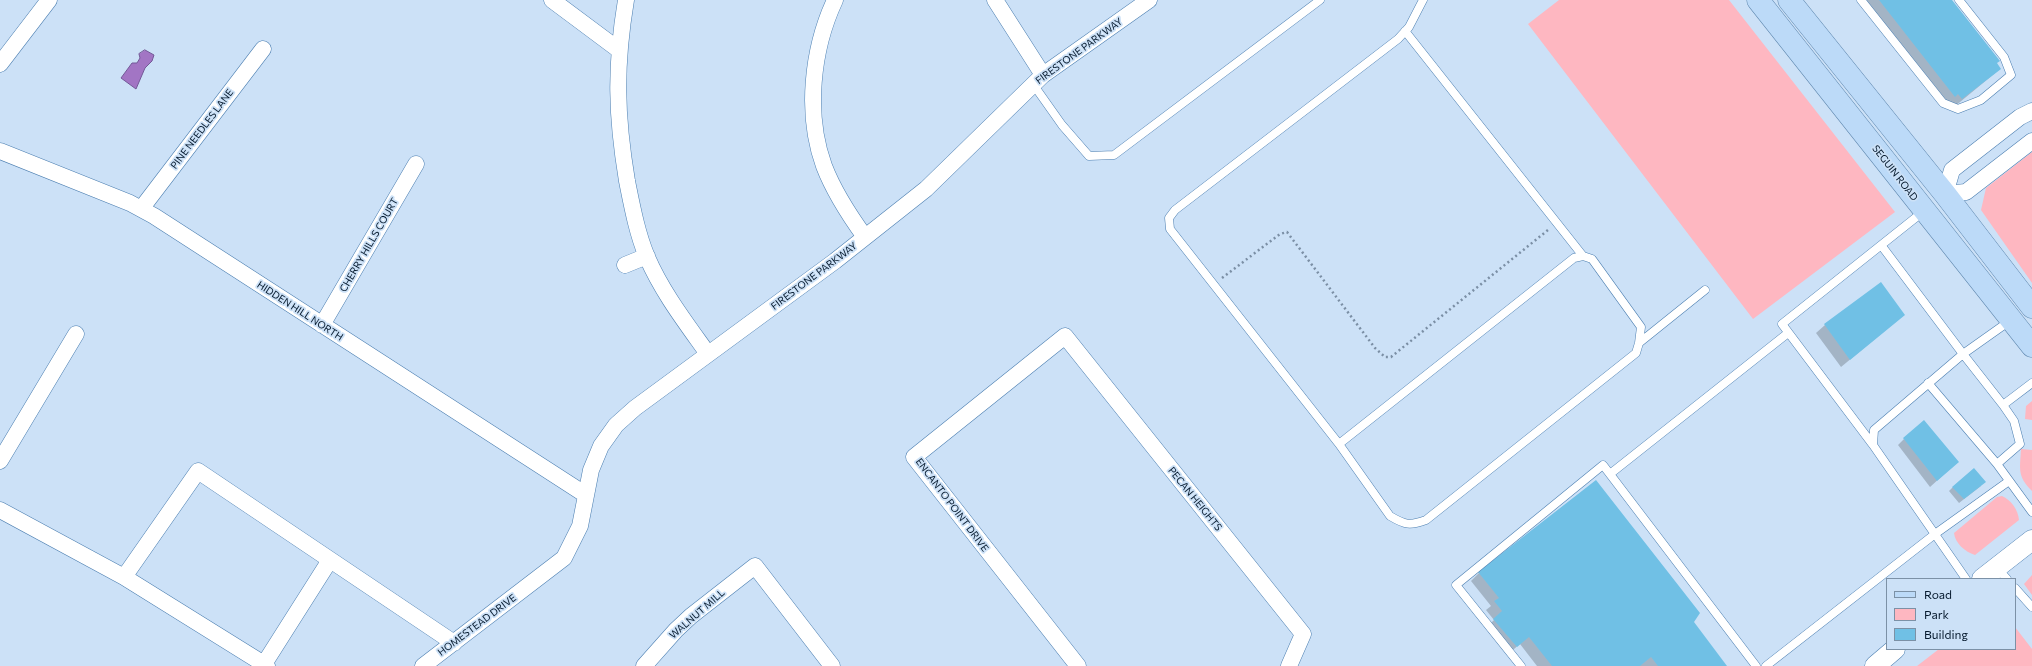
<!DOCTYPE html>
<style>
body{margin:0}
#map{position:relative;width:2032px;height:666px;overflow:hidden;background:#cce1f7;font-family:Commissioner,sans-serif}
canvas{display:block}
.legend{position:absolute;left:1886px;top:578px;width:130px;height:72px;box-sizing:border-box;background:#cce1f7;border:1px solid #7c91a6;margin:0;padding:5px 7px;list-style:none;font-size:12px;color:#05192d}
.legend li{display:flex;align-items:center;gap:8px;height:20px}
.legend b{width:20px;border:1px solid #7c91a6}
</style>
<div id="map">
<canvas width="2032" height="666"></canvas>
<ul class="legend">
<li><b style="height:5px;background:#bcdaf8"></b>Road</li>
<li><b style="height:11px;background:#feb7c1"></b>Park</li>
<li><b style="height:11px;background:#70c0e5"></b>Building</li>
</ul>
</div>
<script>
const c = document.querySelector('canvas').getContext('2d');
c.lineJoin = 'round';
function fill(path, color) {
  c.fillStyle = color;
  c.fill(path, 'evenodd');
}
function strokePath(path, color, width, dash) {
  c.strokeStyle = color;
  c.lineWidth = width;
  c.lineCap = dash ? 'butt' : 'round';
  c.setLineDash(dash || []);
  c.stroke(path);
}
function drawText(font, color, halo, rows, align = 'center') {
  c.font = font + ' Commissioner,sans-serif';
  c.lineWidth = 3.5;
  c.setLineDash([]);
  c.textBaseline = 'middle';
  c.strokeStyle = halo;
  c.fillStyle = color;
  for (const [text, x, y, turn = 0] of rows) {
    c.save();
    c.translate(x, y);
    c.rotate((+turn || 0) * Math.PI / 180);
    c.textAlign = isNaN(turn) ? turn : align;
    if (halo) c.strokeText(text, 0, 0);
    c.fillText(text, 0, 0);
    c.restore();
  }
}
fill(new Path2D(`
 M 1559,0 L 1729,0 L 1895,212 L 1753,319 L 1528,24 Z
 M 2032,152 L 2032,283 L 1981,210 L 1986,188 Z
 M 2032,401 L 2032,420 L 2025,419 L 2026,406 Z
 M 2021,449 L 2032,450 L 2032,491 C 2017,476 2020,469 2021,449 Z
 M 2002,496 C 2011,500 2018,509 2019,520 L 1975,555 C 1965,552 1955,543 1954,533 L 1997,497 Z
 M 2032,575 L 2032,595 L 2024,584 Z
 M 2015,627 L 2032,649 L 2032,666 L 1917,666 L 1939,649 L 2015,649 Z`), '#feb7c1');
const water = new Path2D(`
 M 145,50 L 154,55 L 152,61 L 145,68 L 136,89 L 121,78 L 132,63 L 137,63 L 140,58 L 139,54 Z`);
fill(water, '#a275c4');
strokePath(water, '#735997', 1);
fill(new Path2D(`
 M 1864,0 L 1951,0 L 2000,69 L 1954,107 L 1950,101 L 1946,104 Z
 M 1904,315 L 1841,367 L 1816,333 L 1825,325 Z
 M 1904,439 L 1951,468 L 1930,487 L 1898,445 Z
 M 1981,486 L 1959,503 L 1949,491 L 1953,487 Z
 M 1479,573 L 1692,622 L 1726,666 L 1537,666 L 1520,644 L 1508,654 L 1486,628 L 1494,620 L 1486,610 L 1491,606 L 1471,581 Z`), '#0003');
fill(new Path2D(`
 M 1879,0 L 1952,0 L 2000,61 L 1997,63 L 2001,69 L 1962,99 L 1958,94 L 1955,97 Z
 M 1881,282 L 1905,315 L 1850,360 L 1824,324 Z
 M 1924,420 L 1959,462 L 1937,481 L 1903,438 Z
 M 1974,468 L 1986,482 L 1964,499 L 1952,487 Z
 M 1596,480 L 1700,613 L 1694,622 L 1727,666 L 1658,666 L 1651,657 L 1640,666 L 1552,666 L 1529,637 L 1517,647 L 1493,619 L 1502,611 L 1494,601 L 1499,598 L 1478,572 Z`), '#70c0e5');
const service = new Path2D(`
 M 1861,0 L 1943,103 L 1958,109 L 1981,100 L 2011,75 L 2004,57 L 1959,0
 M 1405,31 L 1583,256
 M 1033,84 L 1062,125 L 1089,156 L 1114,155 L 1320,0
 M 1881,245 L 1963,354 L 2003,405 L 2014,421 L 2020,444 L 1997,464 L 2032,512
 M 1639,343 L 1705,290
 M 1928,383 L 1997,464
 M 2003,405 L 2032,383
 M 1339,444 L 1574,258 L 1583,256 L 1592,259 L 1641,327 L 1639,343 L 1636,353 L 1426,520 C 1410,526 1405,525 1390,516 L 1339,444 L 1170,229 L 1169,218 L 1175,210 L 1398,39 L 1409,27 L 1423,0
 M 1873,445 L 1782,324 L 1924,211
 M 1610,474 L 1788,333
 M 1997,568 L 2007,579
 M 1966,579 L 1873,445 L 1874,430 L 1963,354 L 2011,320
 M 2015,588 L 2032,607
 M 1521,666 L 1456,585 L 1603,465 L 1756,666
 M 1766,666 L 1935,534 L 2009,481`);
const minor = new Path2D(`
 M 552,0 L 619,50
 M 626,0 C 615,66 616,115 627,181 C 632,206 637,233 647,257 C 662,292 686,323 708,354
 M 835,0 C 812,49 805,114 824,166 C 834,192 849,215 865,237
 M 995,0 L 1043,75
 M 0,64 L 49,0
 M 2032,111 L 2020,117 L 1952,170 L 1945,194 L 1966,192 L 2032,141
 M 0,151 L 130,203 L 154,216 L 586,495
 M 141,209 L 263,49
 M 625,265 L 647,256
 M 322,325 L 416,164
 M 0,461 L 76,334
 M 0,510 L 124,577
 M 264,664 L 330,560
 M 267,666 L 124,577 L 198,471 L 454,643
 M 423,666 L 564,558 L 580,526 L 591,470 L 601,446 L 616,425 L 635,408 L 835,261 L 926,189 L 1043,75 L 1149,0
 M 644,666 L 676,630 L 691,616 L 755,566 L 832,666
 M 1078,666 L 914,457 L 1065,336 L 1303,634 L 1289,666`);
const tertiary = new Path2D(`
 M 1982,579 L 2032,540
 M 1875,666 L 1895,649`);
const primary = new Path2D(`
 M 1758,0 L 2032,346
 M 1789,0 L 1945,194 L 2032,307`);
strokePath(service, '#4b7eb0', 9);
strokePath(minor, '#4b7eb0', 17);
strokePath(tertiary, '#4b7eb0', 21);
strokePath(primary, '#5f87ae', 23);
strokePath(new Path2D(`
 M 1222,278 L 1280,234 L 1287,232 L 1375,348 L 1385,357 L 1391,357 L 1548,230`), '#7b8fa5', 2.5, [2, 3]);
strokePath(service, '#fff', 8);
strokePath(minor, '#fff', 16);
strokePath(tertiary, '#fff', 20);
strokePath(primary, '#bcdaf8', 22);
drawText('10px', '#05192d', '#cce1f7', [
 ["FIRESTONE PARKWAY",1079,51,-36],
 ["PINE NEEDLES LANE",202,129,-53],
 ["SEGUIN ROAD",1895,173,52],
 ["CHERRY HILLS COURT",369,245,-60],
 ["FIRESTONE PARKWAY",814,276,-37],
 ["HIDDEN HILL NORTH",300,311,33],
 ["PECAN HEIGHTS",1195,499,51],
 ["ENCANTO POINT DRIVE",952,505,53],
 ["WALNUT MILL",697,614,-41],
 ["HOMESTEAD DRIVE",477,625,-37]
]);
</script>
